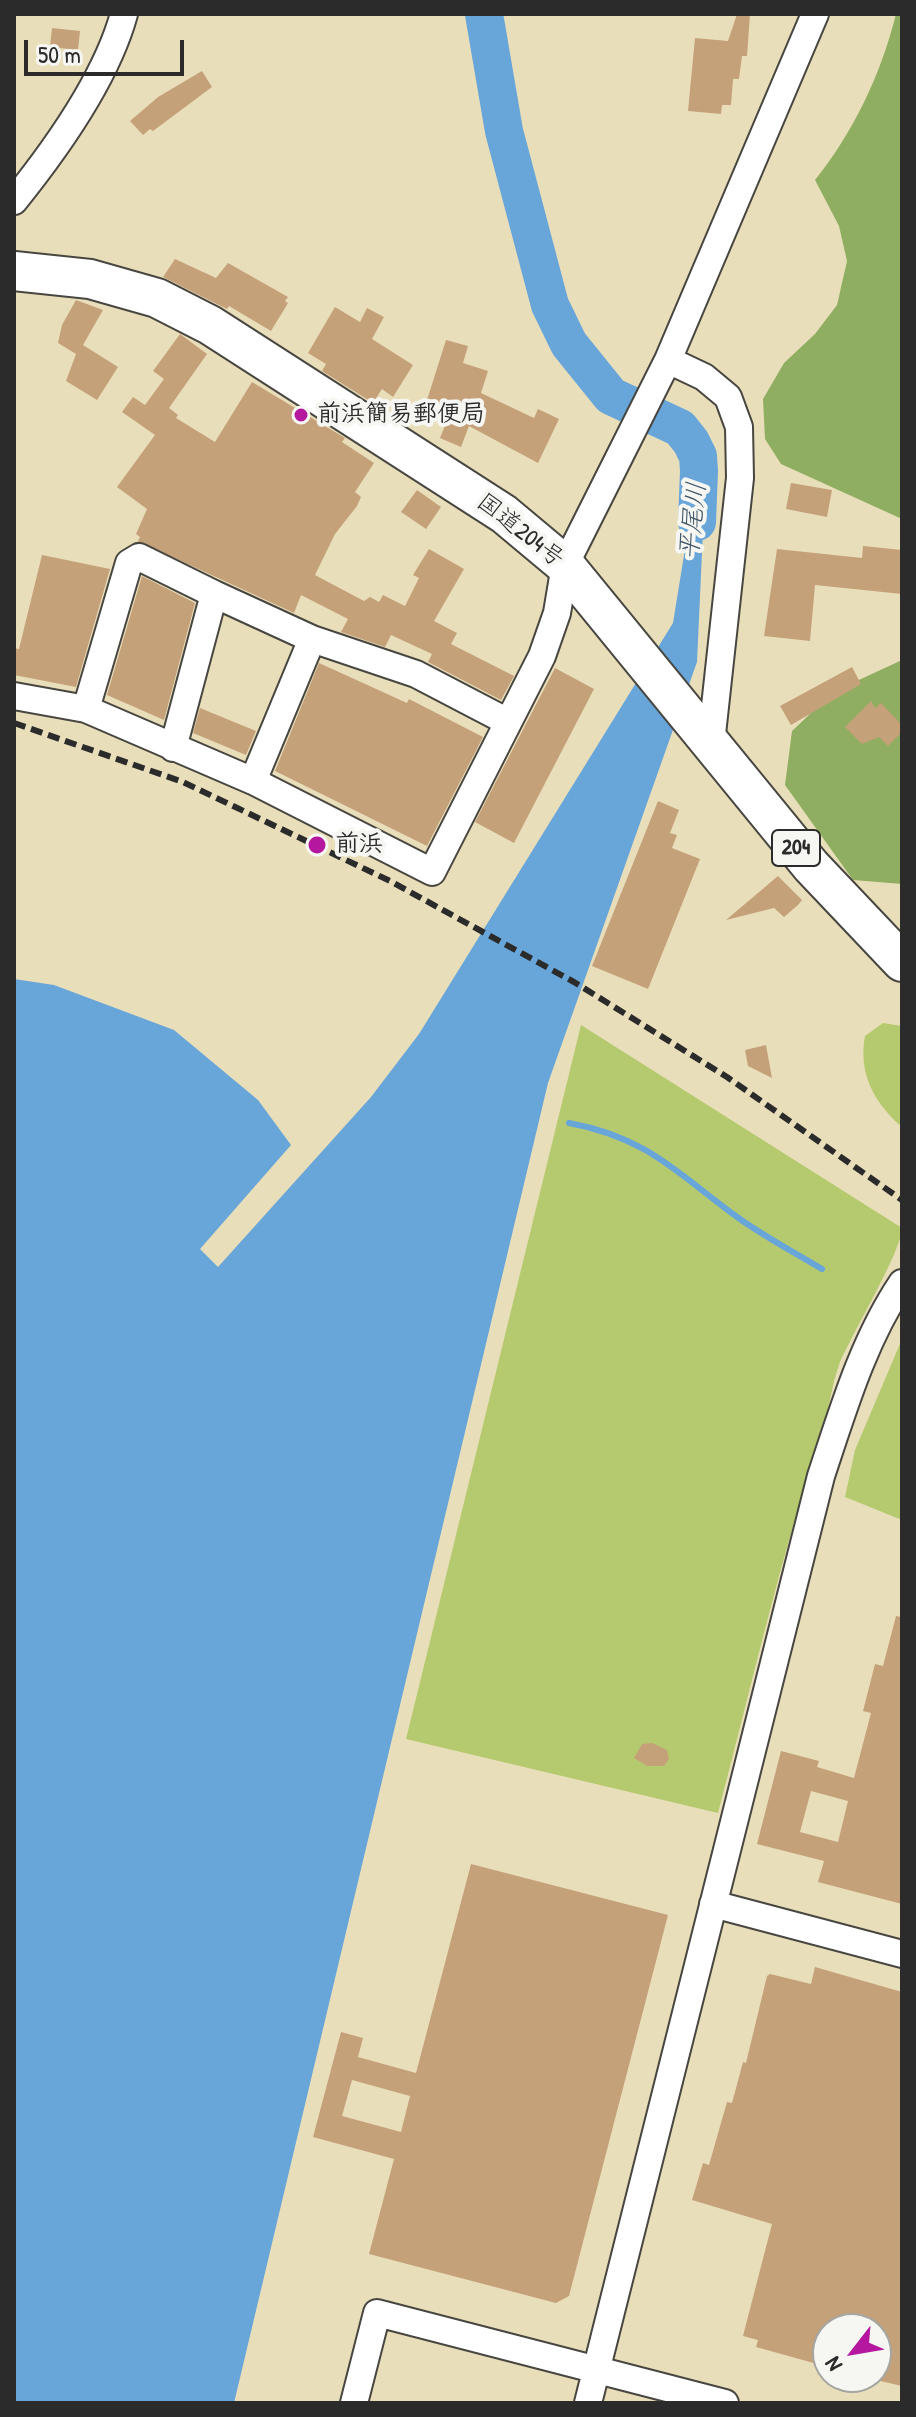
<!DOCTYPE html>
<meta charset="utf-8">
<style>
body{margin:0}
#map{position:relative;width:916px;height:2417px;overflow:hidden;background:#e9deba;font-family:"Patrick Hand",sans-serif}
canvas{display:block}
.frame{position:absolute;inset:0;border:16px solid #2b2b2b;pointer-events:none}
.north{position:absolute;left:812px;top:2313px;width:80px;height:80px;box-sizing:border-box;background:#f6f6f2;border:2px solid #a5a5a2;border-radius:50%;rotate:239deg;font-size:22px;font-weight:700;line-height:32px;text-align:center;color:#2b2b2b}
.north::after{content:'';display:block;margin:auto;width:28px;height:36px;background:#b5179e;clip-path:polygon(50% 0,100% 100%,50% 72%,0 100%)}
.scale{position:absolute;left:24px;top:40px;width:160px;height:36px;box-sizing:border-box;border:4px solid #2b2b2b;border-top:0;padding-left:10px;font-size:24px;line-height:28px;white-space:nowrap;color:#2b2b2b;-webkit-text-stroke:6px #f6f6f2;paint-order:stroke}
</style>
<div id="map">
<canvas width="916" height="2417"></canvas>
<div class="frame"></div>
<div class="north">N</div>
<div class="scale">50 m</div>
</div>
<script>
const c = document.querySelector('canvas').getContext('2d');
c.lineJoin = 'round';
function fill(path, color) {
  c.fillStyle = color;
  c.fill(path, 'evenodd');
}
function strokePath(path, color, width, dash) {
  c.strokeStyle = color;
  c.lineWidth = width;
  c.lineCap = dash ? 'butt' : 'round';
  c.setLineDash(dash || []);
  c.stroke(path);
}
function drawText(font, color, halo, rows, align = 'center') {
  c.font = font + ' "Patrick Hand","Klee One",sans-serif';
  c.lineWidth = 8;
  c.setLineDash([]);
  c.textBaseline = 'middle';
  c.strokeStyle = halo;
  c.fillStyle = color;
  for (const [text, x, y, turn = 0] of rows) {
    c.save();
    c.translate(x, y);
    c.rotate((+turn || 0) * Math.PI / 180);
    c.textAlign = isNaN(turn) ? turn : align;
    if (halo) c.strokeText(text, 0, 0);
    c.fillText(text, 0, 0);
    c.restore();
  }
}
fill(new Path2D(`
 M 883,1023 L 902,1026 L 902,1127 C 874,1103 858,1073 865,1036 Z
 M 581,1025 L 902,1228 C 902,1251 851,1335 839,1365 C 832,1384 830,1405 824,1424 C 782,1552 752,1683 718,1813 L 406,1739 Z
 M 902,1339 L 902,1520 L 845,1497 L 855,1450 Z`), '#b5ca6e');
fill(new Path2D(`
 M 896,14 L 902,14 L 902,519 L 781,464 L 765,439 L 763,399 L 784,363 L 815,334 L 837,305 L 847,261 L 839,226 L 815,180 C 854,131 881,74 896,14 Z
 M 902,660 L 902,884 L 853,880 L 785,785 L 792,731 L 833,692 Z`), '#90ae61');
fill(new Path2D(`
 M 698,469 L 701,470 L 704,509 L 697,662 L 548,1083 L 234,2403 L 14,2403 L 14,979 L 54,985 L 174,1030 L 258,1100 L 291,1145 L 200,1249 L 218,1267 L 371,1097 L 419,1034 L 673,623 Z`), '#68a5d9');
strokePath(new Path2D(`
 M 569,1123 C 645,1137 675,1171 733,1214 C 761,1235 792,1251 822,1269`), '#68a5d9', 6);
strokePath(new Path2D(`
 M 484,14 L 504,131 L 550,305 L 569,344 L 611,396 L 680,428 L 691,442 L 698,456 L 699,471 L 697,522`), '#68a5d9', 38);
fill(new Path2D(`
 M 737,14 L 750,14 L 747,56 L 742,56 L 739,79 L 733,79 L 731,105 L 722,105 L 721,114 L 688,111 L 695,38 L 728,41 Z
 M 52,28 L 80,31 L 78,50 L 50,47 Z
 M 202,71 L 212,87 L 153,131 L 150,129 L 143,135 L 130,121 L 158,97 Z
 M 175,259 L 216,278 L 228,263 L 288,297 L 285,301 L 288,303 L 271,331 L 229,306 L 227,309 L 163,277 Z
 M 76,300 L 103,310 L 83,345 L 118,367 L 97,400 L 66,381 L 76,354 L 58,343 L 62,325 Z
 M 335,307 L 360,322 L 367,308 L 384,317 L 372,339 L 413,365 L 393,397 L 382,389 L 373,403 L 322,371 L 326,364 L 308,353 Z
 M 180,334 L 207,354 L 169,408 L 178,415 L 176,418 L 215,442 L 252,382 L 345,438 L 342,442 L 374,463 L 355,492 L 361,497 L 357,506 L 335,534 L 315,575 L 364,601 L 370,597 L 379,602 L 383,595 L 405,606 L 419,578 L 413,575 L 429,549 L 464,569 L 434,621 L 457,633 L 451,644 L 514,676 L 501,700 L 428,662 L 432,654 L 391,635 L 385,647 L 341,632 L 348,619 L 301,595 L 294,613 L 138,541 L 140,537 L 136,534 L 147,509 L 117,487 L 155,435 L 122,412 L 133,397 L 145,405 L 164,379 L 153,371 Z
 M 446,340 L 468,346 L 463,363 L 488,371 L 481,393 L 534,418 L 538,409 L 559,419 L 538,463 L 469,426 L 461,447 L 440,438 L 452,408 L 427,400 Z
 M 791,483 L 832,490 L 827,517 L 786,509 Z
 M 417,490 L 441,507 L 426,529 L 401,512 Z
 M 863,546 L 902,550 L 902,594 L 815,585 L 810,641 L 764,636 L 777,549 L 862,558 Z
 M 42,555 L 110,569 L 76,687 L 14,675 L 14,648 L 19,649 Z
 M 142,576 L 195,603 L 164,720 L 107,695 Z
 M 319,663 L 407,703 L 409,699 L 483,737 L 427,846 L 275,771 Z
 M 852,667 L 861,684 L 791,725 L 780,706 Z
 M 555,668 L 594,689 L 514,843 L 475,822 Z
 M 871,701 L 875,708 L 881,703 L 902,725 L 902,732 L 888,746 L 879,737 L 862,744 L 845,727 Z
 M 200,708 L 256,731 L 246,755 L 193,733 Z
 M 658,801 L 679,810 L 670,833 L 677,835 L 672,848 L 700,859 L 648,989 L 592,966 Z
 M 778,876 L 802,900 L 798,905 L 784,917 L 774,908 L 726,920 Z
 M 766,1045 L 772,1078 L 748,1066 L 745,1050 Z
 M 896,1616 L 902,1617 L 902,1904 L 818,1882 L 824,1861 L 757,1844 L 781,1751 L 819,1761 L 817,1767 L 854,1778 L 871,1713 L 863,1711 L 875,1664 L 883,1666 ZM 811,1791 L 848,1801 L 838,1842 L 800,1832 Z
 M 652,1743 L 667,1750 L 669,1759 L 664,1766 L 647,1766 L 634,1758 L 642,1744 Z
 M 471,1864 L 668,1915 L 569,2296 L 556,2303 L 369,2254 L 394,2159 L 313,2137 L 341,2032 L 363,2038 L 358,2057 L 416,2073 ZM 352,2080 L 410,2096 L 401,2132 L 342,2116 Z
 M 815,1967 L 902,1992 L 902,2386 L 876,2380 L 876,2329 L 828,2329 L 828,2367 L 756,2347 L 758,2340 L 743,2336 L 772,2224 L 692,2200 L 703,2163 L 709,2165 L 727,2102 L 732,2103 L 743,2062 L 746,2063 L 767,1976 L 770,1974 L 811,1984 Z`), '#c5a17a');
const minor = new Path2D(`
 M 14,201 C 56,149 106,79 124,14
 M 668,360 L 704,377 L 728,397 L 739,427 L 740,478 L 711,743
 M 214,594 L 139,557 L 129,563 L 86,709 L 253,781 L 432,872 L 542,656 L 557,613 L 565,565 L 668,360 L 815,14
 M 312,639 L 416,674 L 508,722
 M 14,696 L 86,709
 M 173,748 L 214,594 L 312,639 L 253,781
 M 713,1904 L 902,1954
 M 354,2403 L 377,2313 L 725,2403
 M 588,2403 L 821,1476 C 843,1410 863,1341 902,1283`);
const highway = new Path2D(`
 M 14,271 L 90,279 L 157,298 L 210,325 L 504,514 L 565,565 L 811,866 L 902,962`);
strokePath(minor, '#484640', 30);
strokePath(highway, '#484640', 42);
strokePath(minor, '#fff', 26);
strokePath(highway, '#fff', 38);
strokePath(new Path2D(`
 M 14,723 L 183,782 L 390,881 L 574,982 L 727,1077 L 902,1200`), '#2b2b2b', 6, [12, 6]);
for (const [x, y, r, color] of [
 [301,415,8,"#b5179e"],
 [317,845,10,"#b5179e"]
]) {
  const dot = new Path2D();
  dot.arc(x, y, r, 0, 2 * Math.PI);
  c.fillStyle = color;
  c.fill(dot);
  strokePath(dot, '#f6f6f2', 3);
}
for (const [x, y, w] of [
 [796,848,48]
]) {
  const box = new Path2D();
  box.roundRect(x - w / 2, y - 18, w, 36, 6);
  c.fillStyle = '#f6f6f2';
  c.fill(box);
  strokePath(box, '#2b2b2b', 2);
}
drawText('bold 22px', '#2b2b2b', null, [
 ["204",796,848]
]);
drawText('bold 24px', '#2b2b2b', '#f6f6f2', [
 ["前浜簡易郵便局",317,415],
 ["前浜",335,845]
], 'left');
drawText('24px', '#2b2b2b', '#f6f6f2', [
 ["国道204号",520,531,38]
]);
drawText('italic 26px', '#405668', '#f6f6f2', [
 ["平尾川",694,521,-84]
]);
</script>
